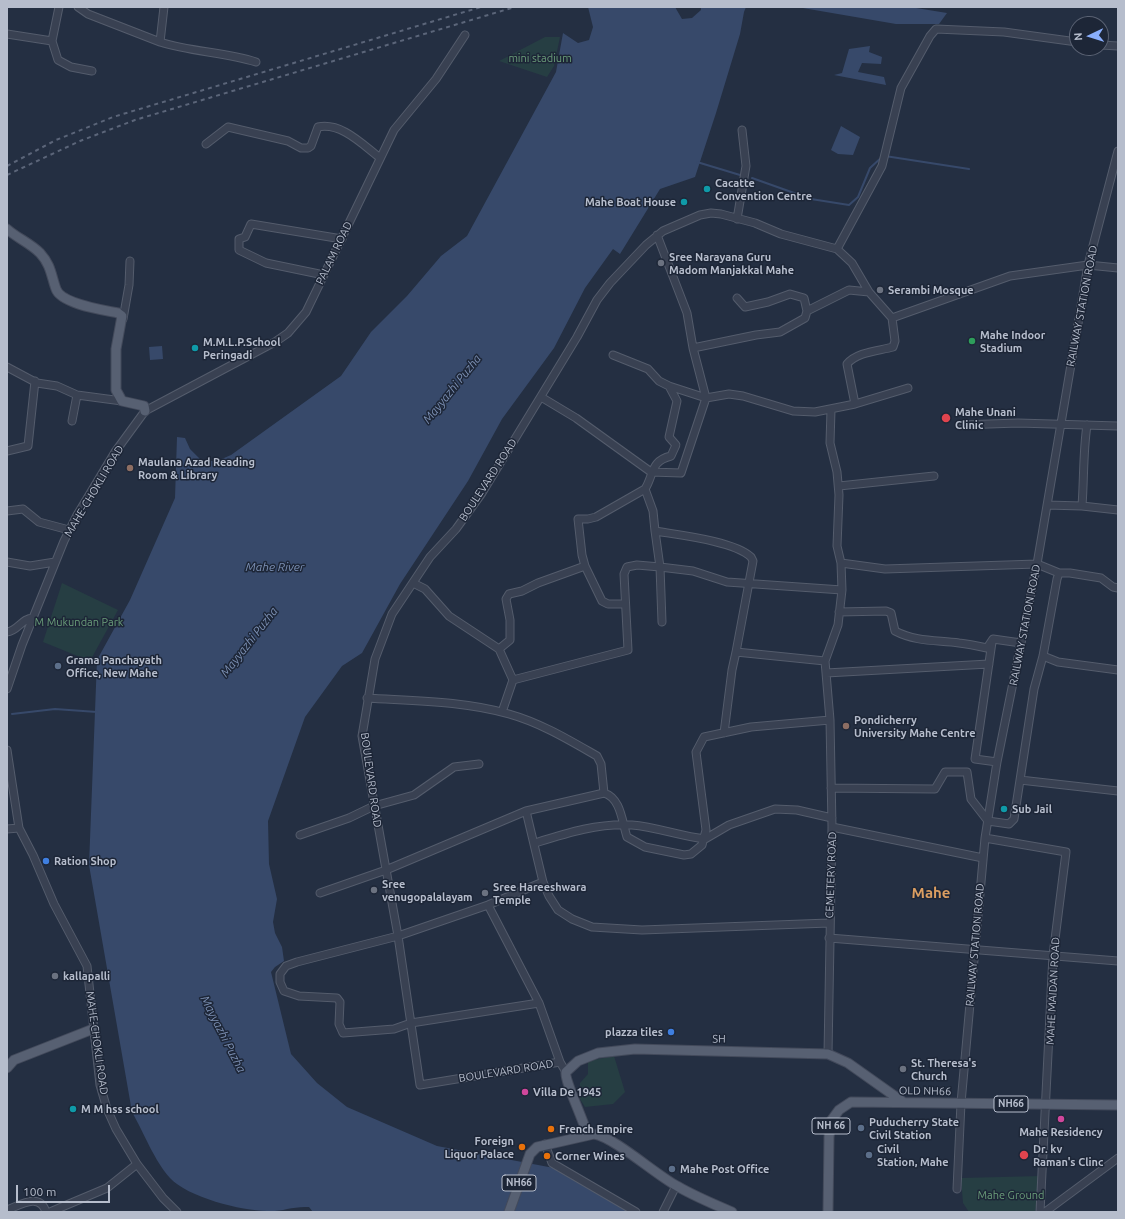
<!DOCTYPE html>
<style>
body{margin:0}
#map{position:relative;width:1125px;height:1219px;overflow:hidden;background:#242f42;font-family:Ubuntu,sans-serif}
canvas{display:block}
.frame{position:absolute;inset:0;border:8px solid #b6bdcc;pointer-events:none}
.north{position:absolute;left:1069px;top:16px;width:40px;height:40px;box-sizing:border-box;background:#1d2637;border:1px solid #5a6273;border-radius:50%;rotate:266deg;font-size:11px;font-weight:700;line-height:16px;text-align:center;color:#b6bdcc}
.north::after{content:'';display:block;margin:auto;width:14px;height:18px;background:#89aefd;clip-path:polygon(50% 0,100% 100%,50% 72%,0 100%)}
.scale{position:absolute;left:16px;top:1185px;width:94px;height:18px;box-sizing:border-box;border:2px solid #b6bdcc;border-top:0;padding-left:5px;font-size:12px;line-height:14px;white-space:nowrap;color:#b6bdcc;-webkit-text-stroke:3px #1d2637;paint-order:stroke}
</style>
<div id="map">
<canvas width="1125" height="1219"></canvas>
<div class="frame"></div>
<div class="north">N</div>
<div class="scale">100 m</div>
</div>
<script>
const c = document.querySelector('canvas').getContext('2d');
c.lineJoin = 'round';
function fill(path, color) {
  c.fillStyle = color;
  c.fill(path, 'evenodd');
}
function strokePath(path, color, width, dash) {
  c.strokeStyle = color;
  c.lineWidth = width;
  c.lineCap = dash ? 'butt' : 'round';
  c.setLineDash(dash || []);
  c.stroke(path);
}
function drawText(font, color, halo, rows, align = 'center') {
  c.font = font + ' Ubuntu,sans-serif';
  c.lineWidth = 3;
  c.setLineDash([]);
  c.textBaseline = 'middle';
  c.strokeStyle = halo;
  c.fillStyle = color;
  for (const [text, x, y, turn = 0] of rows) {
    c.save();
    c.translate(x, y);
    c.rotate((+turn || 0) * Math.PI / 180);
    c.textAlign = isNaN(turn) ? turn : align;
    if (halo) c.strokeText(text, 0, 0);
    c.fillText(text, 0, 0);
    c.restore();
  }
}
fill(new Path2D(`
 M 545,37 L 560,37 L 554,66 L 547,77 L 499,61 Z
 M 62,583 L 118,610 L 90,661 L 43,642 Z
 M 614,1056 L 625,1092 L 613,1104 L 585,1107 L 580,1099 L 580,1083 L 588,1074 L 588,1061 Z
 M 1041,1176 L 1035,1212 L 969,1212 L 963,1203 L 961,1178 Z`), '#263e43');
fill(new Path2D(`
 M 588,7 L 675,7 L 682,19 L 692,18 L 701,10 L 701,7 L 746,7 L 744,12 L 740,34 L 716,113 L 695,177 L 660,189 L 620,254 L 613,249 L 585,288 L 554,348 L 502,419 L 468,481 L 400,584 L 362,653 L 342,666 L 305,717 L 268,821 L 269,864 L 277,899 L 273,922 L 275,933 L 282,947 L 284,961 L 275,967 L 271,972 L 291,1054 L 317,1083 L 347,1107 L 437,1146 L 554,1168 L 629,1212 L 313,1212 L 309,1207 C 292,1206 282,1212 267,1211 C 242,1211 187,1197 170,1178 C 155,1162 143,1131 132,1112 L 89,865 L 97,660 L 130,600 L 175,498 L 177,437 L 185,438 L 190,449 L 202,461 L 217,461 L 231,455 L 341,376 L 371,332 L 407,296 L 441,256 L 467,236 L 556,72 L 563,33 L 578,43 L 589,40 L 593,27 Z
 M 797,7 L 910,7 L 947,13 L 939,24 L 896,24 Z
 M 870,46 L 869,52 L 882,57 L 881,64 L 862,63 L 858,72 L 884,77 L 886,85 L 834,75 L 842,73 L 849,49 Z
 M 841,126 L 860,137 L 853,155 L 838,154 L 831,150 Z
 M 162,346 L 163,359 L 150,360 L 149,347 Z`), '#37496a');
strokePath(new Path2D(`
 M 885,156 L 969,169
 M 697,162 L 740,175
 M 752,178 L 811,199 L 849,205 L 858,197 L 870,168 L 882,157
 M 12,714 L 55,709 L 97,712`), '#37496a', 2);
const minor = new Path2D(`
 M 59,7 L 52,41 L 58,60 L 71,67 L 92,71
 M 78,7 L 88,14 L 160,42
 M 164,7 L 160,42 C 191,52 225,52 256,62
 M 7,34 L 52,41
 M 1101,45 L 1118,46
 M 206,144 L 228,127 L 288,141 L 301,148 L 308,148 L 311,146 L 318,127 C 341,122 362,144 379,157
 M 737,219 L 746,166 L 742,130
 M 657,235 L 687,313 L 693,348 L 756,335 L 780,332 L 805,318 L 807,311
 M 837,249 L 882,166 L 901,88 L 930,36 L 936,29 L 1004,32 L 1077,42
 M 324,275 L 266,263 L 239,250 L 239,239 L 245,237 L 251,224 L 342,239
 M 737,298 L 745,307 L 768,302 L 790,294 L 804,298 L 807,311 L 849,290 L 869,292
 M 123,319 L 129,285 L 130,261
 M 613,355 L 648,369 L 659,381 L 669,386 L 677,401 L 669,437 L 676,445 L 671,456 C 650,461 654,475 645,489 L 596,517 L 588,519 L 578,519 L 582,555 L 585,566 L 602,601 L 608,604 L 625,604
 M 7,367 L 37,383 L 57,386 L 77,395 L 122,401
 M 669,386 L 706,398 L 729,394 L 743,396 L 793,411 L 815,412 L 855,404 L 908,388
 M 541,397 L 576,418 L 651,472 L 681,473 L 706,398 L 693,348
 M 855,404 L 847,364 C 857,352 878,351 893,347 L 895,341 L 892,318
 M 72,421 L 77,395
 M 961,425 L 1018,423 L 1118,426
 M 7,451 L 28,446 L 35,381
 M 839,486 L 934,476
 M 645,489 L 653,511 L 655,531 C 679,535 734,541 751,557 L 753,561 L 736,652 L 825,661 L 830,720 L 832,827
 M 1047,505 L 1082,506 C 1084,479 1083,452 1087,425
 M 1082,506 L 1118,510
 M 7,511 L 23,509 L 39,522 L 69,530
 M 7,562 L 30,566 L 55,562
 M 841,563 L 885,569 L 1037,564 L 1059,573 L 1070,573 L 1101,578 L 1113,587 L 1118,588
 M 413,583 L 425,589 L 449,616 L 499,649 L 513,680 L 502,712
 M 839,612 L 886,611 L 891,613 L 895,631 C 916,642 937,640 959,643 C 969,644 978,646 987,648 L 993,639 L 1021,643
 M 662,622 L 660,567 L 693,571 L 727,582 L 842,590 L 841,563 L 837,546 L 839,495 L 837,472 L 830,443 L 831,410
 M 7,632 C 18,631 22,618 33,618
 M 992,642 L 975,759 L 997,762
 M 499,649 L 510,640 L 510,620 L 506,599 L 509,594 L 522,591 L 538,583 L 585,566
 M 1043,656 L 1058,662 L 1118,670
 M 825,661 L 838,625 L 842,590
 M 826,673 L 989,664
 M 513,680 L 628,650 L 624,574 L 627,567 L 637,565 L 660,567 L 655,531
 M 7,689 L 22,645 L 64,541 L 77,515 L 115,452 L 145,411 L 275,342 L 288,333 L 306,312 L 394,130 L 436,79 L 465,35
 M 724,733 L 732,670 L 736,652
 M 7,750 L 19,828 L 33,855 L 54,904 L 87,966 L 100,1085 L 107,1109 L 116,1129 L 137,1164 L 163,1198 L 177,1212
 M 1020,780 L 1118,791
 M 831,788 L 935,789 L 945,772 L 967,772 L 971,799 L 988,821 L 1009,824 L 1014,819 L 1034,689 L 1043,656 L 1057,579 L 1059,573
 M 604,793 C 621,798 622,822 627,837 L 645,847 L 684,855 L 691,854 L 702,845 L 706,830 L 696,752 L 704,737 L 751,727 L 830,720
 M 526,811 L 543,882 L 549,896 L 558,910 L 572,919 L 592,927 L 642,930 L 829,923
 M 7,829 L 19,828
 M 300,835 L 349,818 L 374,806 L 414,795 L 454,767 L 479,764
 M 985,838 L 1066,852 L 1053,955 L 1040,1212
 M 535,843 C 567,833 598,823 632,825 C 656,827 680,836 705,839 L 729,825 L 775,809 L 797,810 L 832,818
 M 320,893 L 386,870 L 526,811 L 604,793 L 601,764 L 597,756 C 569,740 541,723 509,714 C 464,701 415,701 367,698
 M 488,905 L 539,1003 L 560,1062 L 566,1072
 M 829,938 L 1118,961
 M 539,1003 L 411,1023 L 394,1029 L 343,1033 L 339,1024 L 340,1002 L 337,998 L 299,996 L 284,991 L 280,982 L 280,974 L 286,966 L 297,962 L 398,936 L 488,905 L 543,882
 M 828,1054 L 832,827 L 983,858
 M 560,1062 L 420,1085 L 398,936 L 362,736 L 375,659 L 392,614 L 430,557 L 456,529 L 482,493 L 577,337 L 597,300 L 610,283 L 646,245 L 663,231 L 700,215 L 711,213 L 721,214 L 755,223 L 781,234 L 837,249 L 852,263 L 869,292 L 892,318 L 1010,276 L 1088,265 L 1118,268
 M 545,1144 L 552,1163 L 636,1212
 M 957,1189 L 961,1103 L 985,838 L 997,762 L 1037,564 L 1088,265 L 1118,151
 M 7,1210 C 20,1205 40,1192 46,1212
 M 50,1212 L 107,1188 L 137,1164
 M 663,1212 L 676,1186
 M 1045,1212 L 1118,1158`);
const major = new Path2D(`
 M 7,229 C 17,238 30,243 40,253 C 51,265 51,275 56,289 C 61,304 104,310 118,313 L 122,316 L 116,349 L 116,390 L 122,401 L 144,406 L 145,411
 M 7,1068 L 14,1060 L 93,1029
 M 580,1136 L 585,1128 C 582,1117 564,1079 566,1072 L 578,1061 L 598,1053 L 635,1049 L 828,1054 L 848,1063 L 903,1102
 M 509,1212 L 530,1154 L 537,1147 L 594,1134 C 614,1137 656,1175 677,1186 C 694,1196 713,1204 732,1212
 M 828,1212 L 829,1137 L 831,1121 L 839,1110 L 851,1102 L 1118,1105`);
strokePath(minor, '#545c6c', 9);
strokePath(major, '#434a5b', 11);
strokePath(minor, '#394152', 7);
strokePath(major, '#576072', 9);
strokePath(new Path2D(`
 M 7,166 L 56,140 L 113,117 L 481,7
 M 7,175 L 80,141 L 135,120 L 515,7`), '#5b6579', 2, [4, 4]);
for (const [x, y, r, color] of [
 [707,189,4,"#0f9aa8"],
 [684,202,4,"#0f9aa8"],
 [661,263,4,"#6b7280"],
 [880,290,4,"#6b7280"],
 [972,341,4,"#2e9e5b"],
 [195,348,4,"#0f9aa8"],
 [946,418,5,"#e0444e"],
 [130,468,4,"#8d6e63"],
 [58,666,4,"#5c6f8a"],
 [846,726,4,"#8d6e63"],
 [1004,809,4,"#0f9aa8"],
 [46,861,4,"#3f7fe0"],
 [374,890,4,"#6b7280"],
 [485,893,4,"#6b7280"],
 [55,976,4,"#6b7280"],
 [671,1032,4,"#3f7fe0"],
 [903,1069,4,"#6b7280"],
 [525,1092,4,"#d1479c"],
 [73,1109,4,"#0f9aa8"],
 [1061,1119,4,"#d1479c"],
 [861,1128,4,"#5c6f8a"],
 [551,1129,4,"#e8710a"],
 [522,1147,4,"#e8710a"],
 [869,1155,4,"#5c6f8a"],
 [1024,1155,5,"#e0444e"],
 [547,1156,4,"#e8710a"],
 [672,1169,4,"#5c6f8a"]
]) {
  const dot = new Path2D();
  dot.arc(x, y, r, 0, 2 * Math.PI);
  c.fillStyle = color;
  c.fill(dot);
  strokePath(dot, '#1d2637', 1.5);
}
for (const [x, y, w] of [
 [1011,1104,34],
 [831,1126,38],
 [519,1183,34]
]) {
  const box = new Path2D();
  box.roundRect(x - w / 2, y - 8, w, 16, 3);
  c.fillStyle = '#1d2637';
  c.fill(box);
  strokePath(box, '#b6bdcc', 1);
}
drawText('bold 10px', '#b6bdcc', null, [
 ["NH66",1011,1104],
 ["NH 66",831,1126],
 ["NH66",519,1183]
]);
drawText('11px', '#6b9e7a', '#1d2637', [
 ["mini stadium",540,58],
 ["M Mukundan Park",79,622],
 ["Mahe Ground",1011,1195]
]);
drawText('bold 11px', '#b6bdcc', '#1d2637', [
 ["Cacatte",715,183],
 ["Convention Centre",715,196],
 ["Mahe Boat House",676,202,"right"],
 ["Sree Narayana Guru",669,257],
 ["Madom Manjakkal Mahe",669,270],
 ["Serambi Mosque",888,290],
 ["Mahe Indoor",980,335],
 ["Stadium",980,348],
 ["M.M.L.P.School",203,342],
 ["Peringadi",203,355],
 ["Mahe Unani",955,412],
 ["Clinic",955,425],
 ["Maulana Azad Reading",138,462],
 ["Room & Library",138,475],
 ["Grama Panchayath",66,660],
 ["Office, New Mahe",66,673],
 ["Pondicherry",854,720],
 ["University Mahe Centre",854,733],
 ["Sub Jail",1012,809],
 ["Ration Shop",54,861],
 ["Sree",382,884],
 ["venugopalalayam",382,897],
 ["Sree Hareeshwara",493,887],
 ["Temple",493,900],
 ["kallapalli",63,976],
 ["plazza tiles",663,1032,"right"],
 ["St. Theresa's",911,1063],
 ["Church",911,1076],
 ["Villa De 1945",533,1092],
 ["M M hss school",81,1109],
 ["Puducherry State",869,1122],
 ["Civil Station",869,1135],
 ["French Empire",559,1129],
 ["Mahe Residency",1061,1132,"center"],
 ["Foreign",514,1141,"right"],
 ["Liquor Palace",514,1154,"right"],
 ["Civil",877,1149],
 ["Station, Mahe",877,1162],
 ["Dr. kv",1033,1149],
 ["Raman's Clinc",1033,1162],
 ["Corner Wines",555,1156],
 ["Mahe Post Office",680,1169]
], 'left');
drawText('11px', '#b6bdcc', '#1d2637', [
 ["PALAM ROAD",334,253,-64],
 ["RAILWAY STATION ROAD",1082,306,-79],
 ["BOULEVARD ROAD",488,480,-57],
 ["MAHE-CHOKLI ROAD",94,491,-59],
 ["RAILWAY STATION ROAD",1025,625,-79],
 ["BOULEVARD ROAD",371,780,82],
 ["CEMETERY ROAD",831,875,-88],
 ["RAILWAY STATION ROAD",975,945,-85],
 ["MAHE MAIDAN ROAD",1053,991,-87],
 ["SH",719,1039,1],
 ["MAHE-CHOKLI ROAD",97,1043,82],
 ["BOULEVARD ROAD",506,1071,-9],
 ["OLD NH66",925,1091,1]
]);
drawText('italic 12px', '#7c90b4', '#1d2637', [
 ["Mayyazhi Puzha",452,389,-51],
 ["Mahe River",275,567],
 ["Mayyazhi Puzha",249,642,-52],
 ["Mayyazhi Puzha",223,1034,63]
]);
drawText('bold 15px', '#db9e61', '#1d2637', [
 ["Mahe",931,893]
]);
</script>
